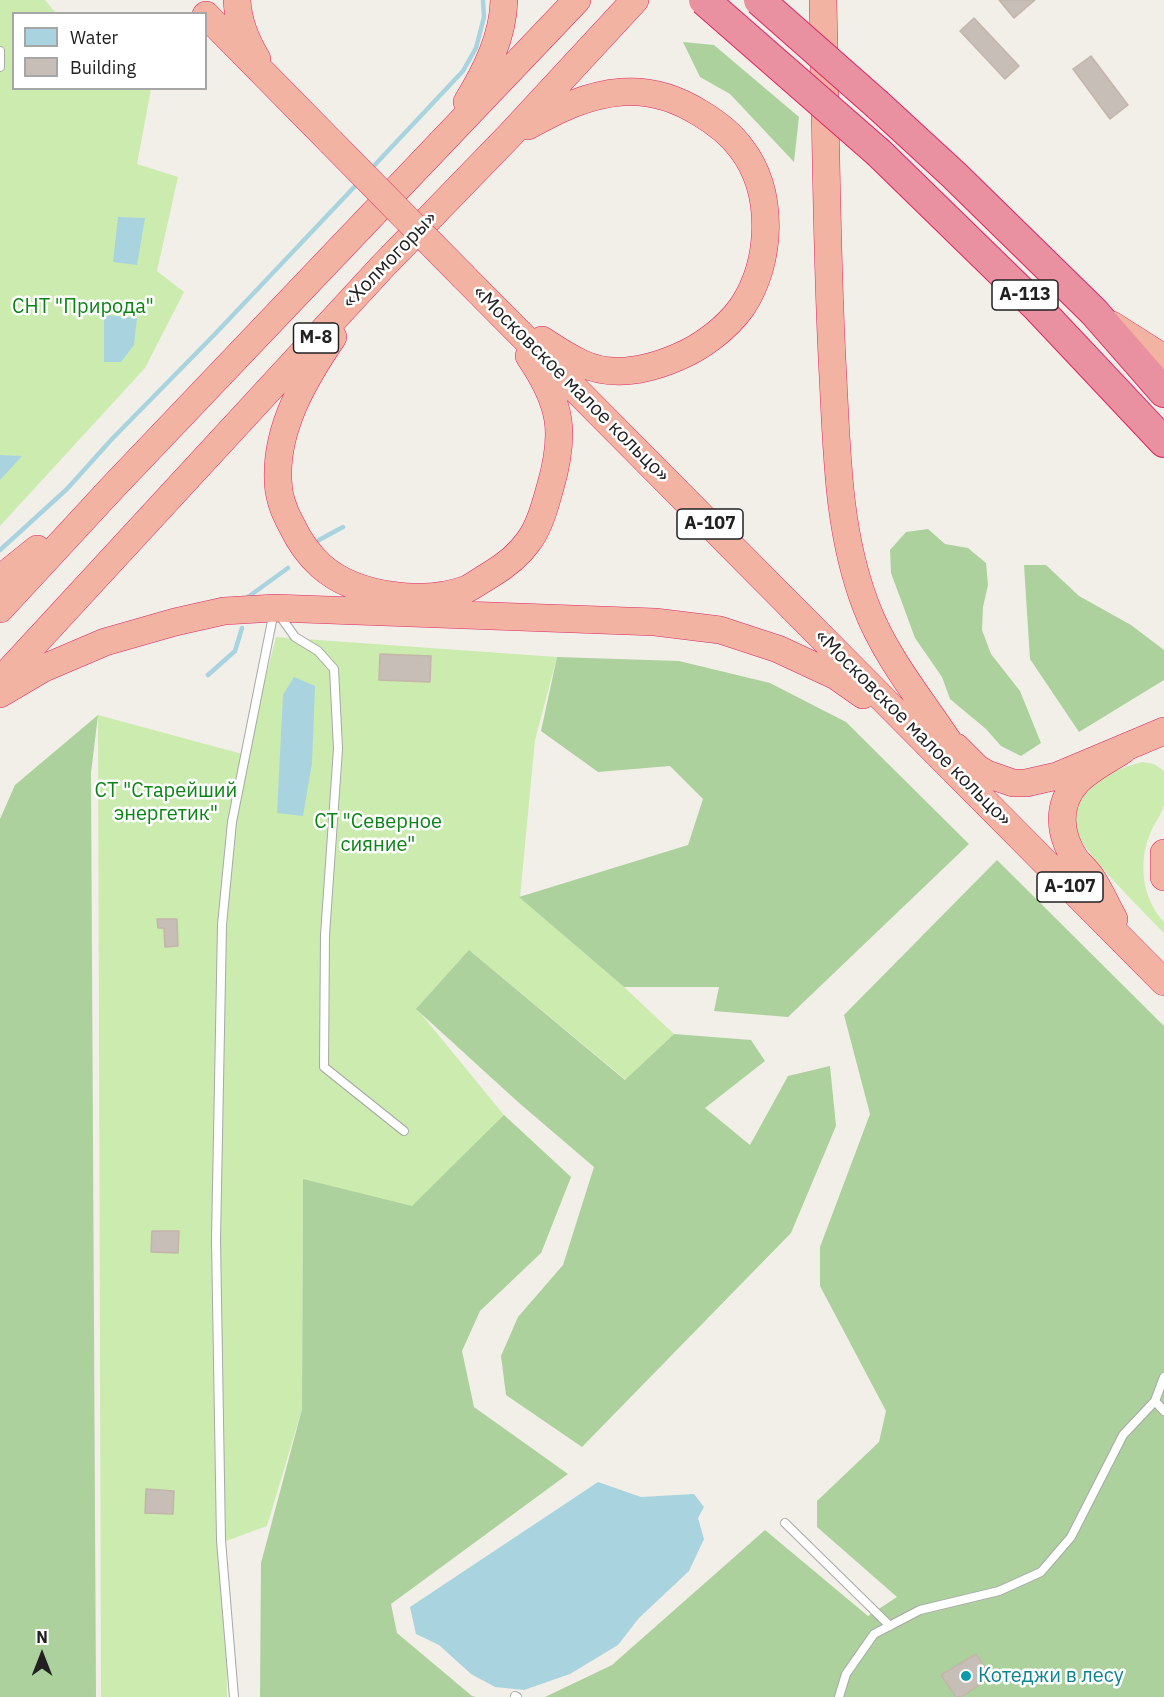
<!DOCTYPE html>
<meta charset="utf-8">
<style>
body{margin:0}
#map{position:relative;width:1164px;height:1697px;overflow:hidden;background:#f2efe8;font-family:"IBM Plex Sans",sans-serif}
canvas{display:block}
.legend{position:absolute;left:12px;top:12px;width:195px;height:78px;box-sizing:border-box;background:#fff;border:2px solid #a6a6a6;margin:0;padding:8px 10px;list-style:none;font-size:18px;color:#212121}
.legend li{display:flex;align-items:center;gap:12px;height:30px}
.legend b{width:30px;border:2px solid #a6a6a6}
.north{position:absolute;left:12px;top:1625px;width:60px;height:60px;-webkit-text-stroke:4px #fff;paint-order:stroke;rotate:0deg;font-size:16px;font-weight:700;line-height:24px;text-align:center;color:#212121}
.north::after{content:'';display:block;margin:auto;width:21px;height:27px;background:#212121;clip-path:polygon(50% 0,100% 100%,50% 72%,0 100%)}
</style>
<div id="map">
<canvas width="1164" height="1697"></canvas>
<ul class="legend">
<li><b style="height:16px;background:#a9d3df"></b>Water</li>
<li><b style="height:16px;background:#c7beb7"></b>Building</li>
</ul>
<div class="north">N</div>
</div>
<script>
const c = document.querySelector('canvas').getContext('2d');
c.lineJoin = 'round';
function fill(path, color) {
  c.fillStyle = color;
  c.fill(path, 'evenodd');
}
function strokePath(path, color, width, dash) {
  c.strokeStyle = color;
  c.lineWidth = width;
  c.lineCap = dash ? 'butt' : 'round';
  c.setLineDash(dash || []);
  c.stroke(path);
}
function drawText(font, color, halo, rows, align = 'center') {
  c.font = font + ' "IBM Plex Sans",sans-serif';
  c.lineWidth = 5;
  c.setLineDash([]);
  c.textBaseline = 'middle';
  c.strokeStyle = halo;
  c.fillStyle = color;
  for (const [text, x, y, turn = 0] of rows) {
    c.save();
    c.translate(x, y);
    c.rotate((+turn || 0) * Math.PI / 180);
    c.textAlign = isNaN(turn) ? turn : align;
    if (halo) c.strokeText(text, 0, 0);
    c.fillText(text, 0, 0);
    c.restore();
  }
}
fill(new Path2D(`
 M 0,0 L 45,0 L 56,13 L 14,14 L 14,88 L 151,89 L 137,164 L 178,177 L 157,271 L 184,292 L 145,368 L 0,526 Z
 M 276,637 L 557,657 L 535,740 L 520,897 L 624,987 L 674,1034 L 626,1080 L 470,951 L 417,1009 L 504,1115 L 571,1177 L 541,1253 L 494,1270 L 303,1180 L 302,1409 L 267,1526 L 226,1541 L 227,1697 L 101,1697 L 98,715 L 246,755 Z
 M 1143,762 L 1154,764 L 1164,771 C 1164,782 1164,794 1164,804 C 1163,814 1153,824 1150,834 C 1138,862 1142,899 1164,922 L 1164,933 C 1145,913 1080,850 1075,827 C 1073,815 1080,801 1087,792 C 1101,775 1121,767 1143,762 Z`), '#ccebaf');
fill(new Path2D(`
 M 683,42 L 714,45 L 799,117 L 794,162 L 730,94 L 700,77 Z
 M 928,529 L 945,544 L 968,548 L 986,563 L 988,585 L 983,607 L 982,630 L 991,654 L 1020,691 L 1041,743 L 1021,756 L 1001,746 L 986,729 L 950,699 L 942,677 L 915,638 L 891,573 L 890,550 L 906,532 Z
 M 1024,565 L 1046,565 L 1079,596 L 1131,625 L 1164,650 L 1164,680 L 1079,732 L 1030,659 Z
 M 557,657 L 679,661 L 770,683 L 846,722 L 969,844 L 788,1017 L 714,1011 L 719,987 L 624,987 L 519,897 L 688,845 L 703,799 L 670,766 L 598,772 L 541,731 Z
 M 98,715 L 91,773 L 96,1697 L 0,1697 L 0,819 L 15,785 Z
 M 997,860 L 1164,1026 L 1164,1697 L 545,1697 L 612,1665 L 765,1530 L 868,1616 L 897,1597 L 817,1527 L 817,1501 L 879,1442 L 886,1411 L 820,1286 L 820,1247 L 870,1114 L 844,1015 Z
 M 469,950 L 625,1080 L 674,1034 L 751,1040 L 765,1061 L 705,1108 L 750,1145 L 788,1076 L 830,1066 L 836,1126 L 791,1233 L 582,1447 L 506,1395 L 501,1356 L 518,1317 L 563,1265 L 594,1167 L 518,1102 L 416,1009 Z
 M 504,1115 L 571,1177 L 541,1253 L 480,1311 L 462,1351 L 474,1407 L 568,1474 L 391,1604 L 397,1633 L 472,1696 L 476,1697 L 260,1697 L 261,1563 L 302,1409 L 303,1179 L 412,1206 Z`), '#acd19d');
fill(new Path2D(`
 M 118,217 L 145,218 L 137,265 L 113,262 Z
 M 104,315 L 137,318 L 134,345 L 121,362 L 104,362 Z
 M 0,455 L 22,456 L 0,480 Z
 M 294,677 L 315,686 L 312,763 L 303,816 L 277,813 L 283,695 Z
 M 598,1482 L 641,1497 L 694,1494 L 704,1507 L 698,1518 L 704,1539 L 689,1571 L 639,1618 L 618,1645 L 570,1674 L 524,1690 L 495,1687 L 471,1674 L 439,1645 L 416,1634 L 410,1607 Z`), '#a9d3df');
strokePath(new Path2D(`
 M 370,170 L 463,71 L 476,48 L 484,17 L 483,0
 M 319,540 L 343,527
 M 0,550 L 67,489 L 112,439 L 215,334 L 358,183
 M 248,597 L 288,568
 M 208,675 L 235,651 L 242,628`), '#a9d3df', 4.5);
const building = new Path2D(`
 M 999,0 L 1035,0 L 1014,18 Z
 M 974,18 L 1019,66 L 1005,79 L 960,31 Z
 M 1091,56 L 1128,105 L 1110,119 L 1073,69 Z
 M 380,654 L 431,656 L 430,682 L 379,680 Z
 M 157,919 L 177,919 L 178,946 L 165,947 L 164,928 L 158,928 Z
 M 152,1231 L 179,1231 L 178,1253 L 151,1252 Z
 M 146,1489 L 174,1491 L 173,1514 L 145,1513 Z
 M 976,1654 L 991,1677 L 961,1697 L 956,1697 L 941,1675 Z`);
fill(building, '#c7beb7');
strokePath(building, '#c4b5aa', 1.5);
const service = new Path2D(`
 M 0,51 L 0,67
 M 278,613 L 295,637 L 318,651 L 334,669 L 338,749 L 325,935 L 324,1067 L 404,1131
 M 1155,1401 L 1164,1411
 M 785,1523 L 890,1626
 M 515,1696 L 517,1697
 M 234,1697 L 221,1540 L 216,1240 L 222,925 L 232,822 L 274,611
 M 839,1697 L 846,1674 L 874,1634 L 920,1610 L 999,1591 L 1041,1572 L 1071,1537 L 1123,1435 L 1155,1401 L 1164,1377`);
const trunk = new Path2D(`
 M 237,0 C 238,21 246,41 257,59
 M 823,0 C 826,126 826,252 833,377 C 837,455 838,533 866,606 C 888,664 931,711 963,764
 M 206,15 L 331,142
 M 467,102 C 486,71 503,37 504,0
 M 528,126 C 559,109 586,95 622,92 C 649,90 676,98 700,113 C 715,122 730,133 741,148 C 775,192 772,262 742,307 C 727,328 702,347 678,357 C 648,370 612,378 581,363 C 568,357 554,348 542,340
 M 464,277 L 1164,982
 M 1112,325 L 1164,358
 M 333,337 C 305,378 276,427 278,479 C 278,495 284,512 292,526 C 299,541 309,555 321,566 C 356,597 424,605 467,589 C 475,585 483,579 490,575 C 505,566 518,556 528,542 C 539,528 545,506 550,488 C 566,433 562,404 529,356
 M 0,579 L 37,549
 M 0,609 L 112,488 L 577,0
 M 0,681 L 382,267 L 509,136 L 635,0
 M 0,694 L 44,668 L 105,642 L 175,622 L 224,611 L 275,608 L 655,622 L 720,630 L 778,649 L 836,676 L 863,695
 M 956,747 L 977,768 L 987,774 L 1013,783 L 1026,783 L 1057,776 L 1164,731
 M 1164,853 L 1164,877
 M 1114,919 C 1106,905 1100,890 1091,877 C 1087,871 1081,866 1076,860 C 1059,835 1056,805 1077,782 C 1089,769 1108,760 1123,750`);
const motorway = new Path2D(`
 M 878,105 L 954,175 L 1094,312 L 1164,392
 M 879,153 L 1036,306 L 1164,442`);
strokePath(service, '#a8a8a8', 10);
strokePath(trunk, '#dd2765', 28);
strokePath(motorway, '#dd2765', 32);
strokePath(service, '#fff', 8);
strokePath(trunk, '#f3b3a2', 27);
strokePath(motorway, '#e990a1', 30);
const trunkBridge = new Path2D(`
 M 331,142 L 464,277`);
const motorwayBridge = new Path2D(`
 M 704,0 L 879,153
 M 759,0 L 878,105`);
strokePath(trunkBridge, '#dd2765', 28, []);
strokePath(motorwayBridge, '#dd2765', 32, []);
strokePath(trunkBridge, '#f3b3a2', 27);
strokePath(motorwayBridge, '#e990a1', 30);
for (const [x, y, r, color] of [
 [966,1676,6,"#0f9aa8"]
]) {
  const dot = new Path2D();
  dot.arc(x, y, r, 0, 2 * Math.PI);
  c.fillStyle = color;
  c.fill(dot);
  strokePath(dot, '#fff', 2);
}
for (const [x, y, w] of [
 [1025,295,66],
 [316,338,45],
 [710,524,66],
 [1070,887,66]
]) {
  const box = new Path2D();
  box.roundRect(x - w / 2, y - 15, w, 30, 4.5);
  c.fillStyle = '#fff';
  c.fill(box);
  strokePath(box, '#212121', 1.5);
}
drawText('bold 18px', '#212121', null, [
 ["А-113",1025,295],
 ["М-8",316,338],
 ["А-107",710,524],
 ["А-107",1070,887]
]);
drawText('20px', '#212121', '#fff', [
 ["«Холмогоры»",390,260,-46],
 ["«Московское малое кольцо»",571,384,45],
 ["«Московское малое кольцо»",913,728,45]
]);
drawText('20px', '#0b8415', '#fff', [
 ["СНТ \"Природа\"",83,307],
 ["СТ \"Старейший",166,791],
 ["энергетик\"",166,814],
 ["СТ \"Северное",378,822],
 ["сияние\"",378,845]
]);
drawText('20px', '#0d838f', '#fff', [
 ["Котеджи в лесу",978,1676]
], 'left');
</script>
